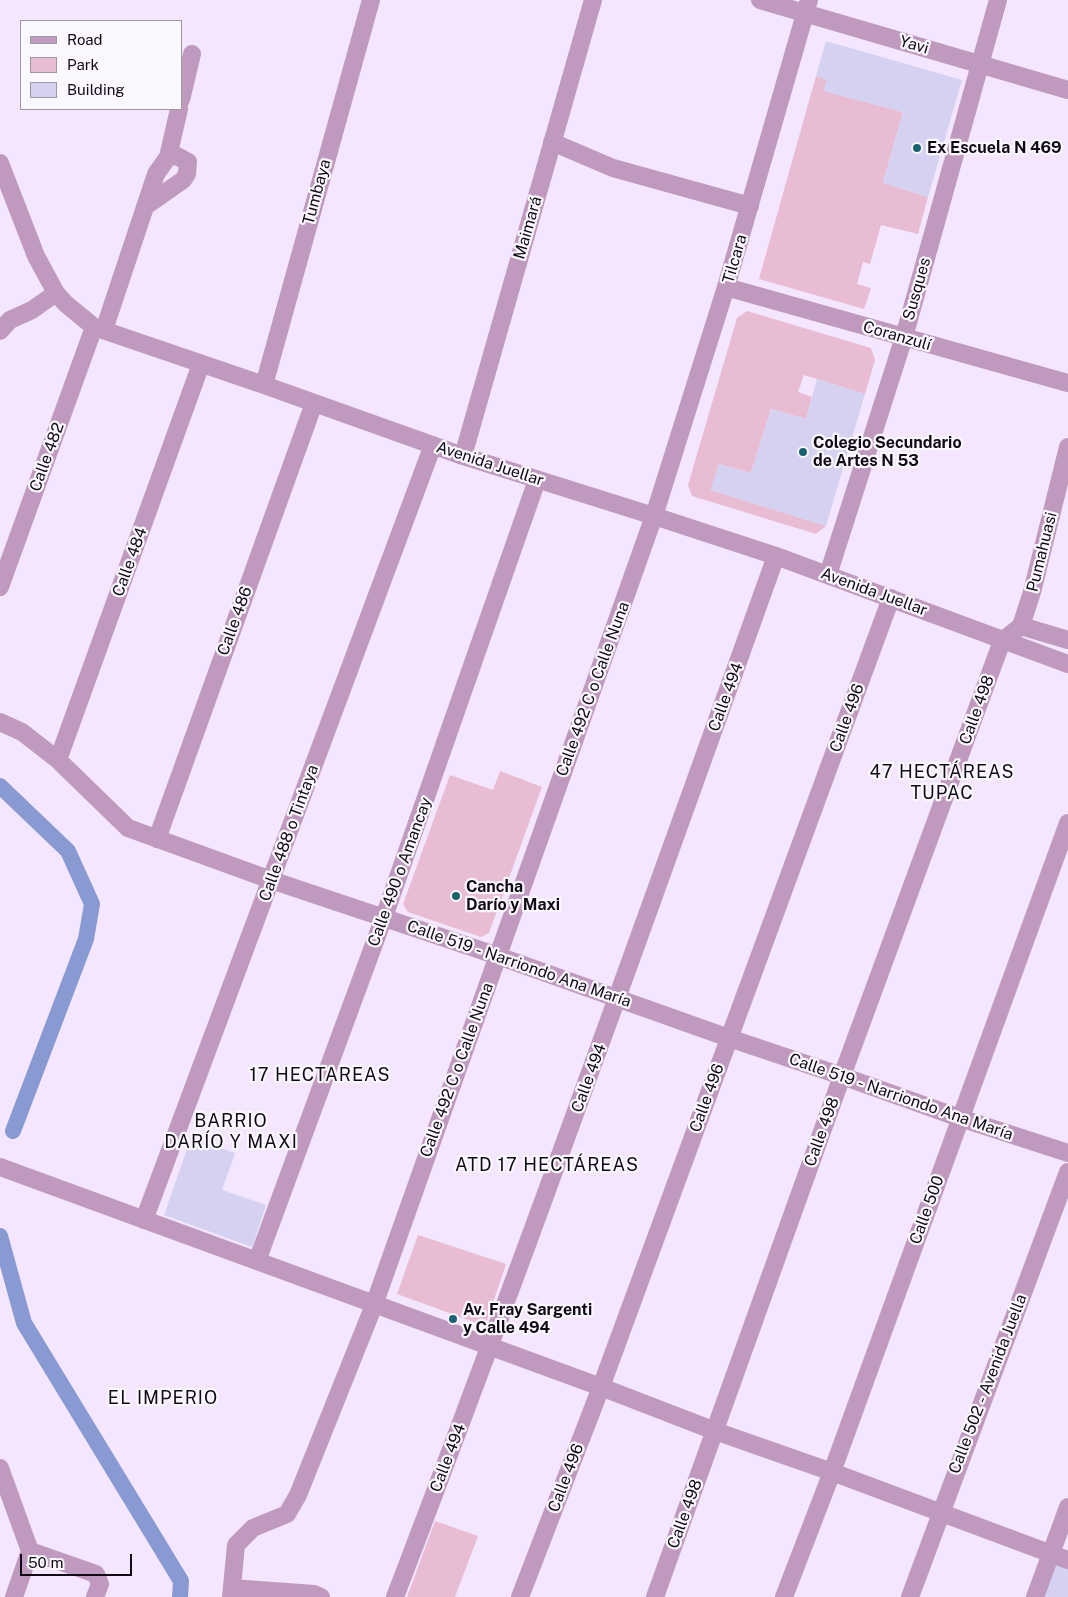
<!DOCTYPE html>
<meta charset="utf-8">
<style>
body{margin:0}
#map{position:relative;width:1068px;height:1597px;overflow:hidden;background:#f3e6fe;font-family:"Public Sans",sans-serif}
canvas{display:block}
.legend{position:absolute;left:20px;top:20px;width:162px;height:90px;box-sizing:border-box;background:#fbf7fe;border:1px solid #9d98a0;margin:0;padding:6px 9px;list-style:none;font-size:15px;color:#0f0a14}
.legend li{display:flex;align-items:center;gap:10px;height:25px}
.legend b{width:25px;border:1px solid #9d98a0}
.scale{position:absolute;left:20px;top:1554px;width:112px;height:22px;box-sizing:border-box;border:2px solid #0f0a14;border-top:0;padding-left:6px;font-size:15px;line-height:18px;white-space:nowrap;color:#0f0a14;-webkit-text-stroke:4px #fbf7fe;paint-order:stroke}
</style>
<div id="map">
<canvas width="1068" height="1597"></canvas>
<ul class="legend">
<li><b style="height:6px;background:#bf9abe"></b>Road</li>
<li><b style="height:14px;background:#e8bcd3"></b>Park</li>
<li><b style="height:14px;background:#d4d1f1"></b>Building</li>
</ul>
<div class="scale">50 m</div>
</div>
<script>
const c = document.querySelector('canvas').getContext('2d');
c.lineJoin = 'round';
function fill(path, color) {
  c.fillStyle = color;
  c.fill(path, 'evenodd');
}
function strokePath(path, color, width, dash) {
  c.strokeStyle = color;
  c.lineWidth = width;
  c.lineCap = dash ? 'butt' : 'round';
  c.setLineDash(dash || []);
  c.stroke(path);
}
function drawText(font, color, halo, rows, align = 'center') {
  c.font = font + ' "Public Sans",sans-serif';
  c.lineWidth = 4.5;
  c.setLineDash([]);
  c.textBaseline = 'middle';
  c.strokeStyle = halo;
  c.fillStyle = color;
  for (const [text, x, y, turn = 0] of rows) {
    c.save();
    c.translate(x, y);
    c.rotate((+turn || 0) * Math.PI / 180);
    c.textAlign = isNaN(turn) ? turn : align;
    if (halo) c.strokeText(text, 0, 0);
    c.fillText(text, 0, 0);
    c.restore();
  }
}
fill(new Path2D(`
 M 816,76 L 827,80 L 824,91 L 903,112 L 883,183 L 928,197 L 918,234 L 881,225 L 870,264 L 863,262 L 857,284 L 871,288 L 864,309 L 759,279 Z
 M 747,311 L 871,348 L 875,360 L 865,394 L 804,375 L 798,392 L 812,397 L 806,419 L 771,409 L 751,473 L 719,464 L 711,490 L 826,526 L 816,534 L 692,496 L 688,485 L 737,318 Z
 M 500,771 L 542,787 L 489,933 L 481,937 L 408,912 L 403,904 L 450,775 L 493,790 Z
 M 418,1235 L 506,1264 L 485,1326 L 397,1294 Z
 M 435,1521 L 478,1536 L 455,1597 L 407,1597 Z`), '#e8bcd3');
strokePath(new Path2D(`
 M 0,786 L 68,851 L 92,904 L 86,939 L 13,1131
 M 0,1236 L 24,1323 L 181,1581 L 180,1597`), '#8999d1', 16);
fill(new Path2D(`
 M 826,41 L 962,80 L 928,197 L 883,183 L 903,112 L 823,91 L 827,80 L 816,76 Z
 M 817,379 L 865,394 L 826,526 L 710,490 L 719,464 L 751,473 L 771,409 L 806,419 Z
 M 191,1138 L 235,1153 L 222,1190 L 266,1205 L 252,1247 L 164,1215 Z
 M 1057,1562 L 1068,1566 L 1068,1597 L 1040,1597 Z`), '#d4d1f1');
strokePath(new Path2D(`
 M 760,0 L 1068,90
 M 181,100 L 192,54
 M 552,142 L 613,168 L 750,206
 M 168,157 L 179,109
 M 0,163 L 36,256 L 56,293 L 66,304 L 94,327 L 264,385 L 463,456 L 654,516 L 776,556 L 1068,664
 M 726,287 L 1068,383
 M 104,330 L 156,174 L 168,157 L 177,156 L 188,162 L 187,174 L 183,180 L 146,206
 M 0,331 L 10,320 L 32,310 L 56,293
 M 264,385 L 371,0
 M 463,456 L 593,0
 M 828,575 L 904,337 L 998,0
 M 0,587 L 94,327
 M 1021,626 L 1032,592 L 1068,447
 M 1021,626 L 1068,640
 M 0,722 L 22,732 L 58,760 L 128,828 L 271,880 L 498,956 L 729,1038 L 842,1076 L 960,1118 L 1068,1153
 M 58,760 L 201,364
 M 157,839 L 314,403
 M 0,1167 L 601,1387 L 715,1431 L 832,1472 L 1068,1560
 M 144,1220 L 433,445
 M 257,1261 L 384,917 L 537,480
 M 0,1468 L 30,1551 L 14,1597
 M 30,1551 L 96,1574 L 100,1584 L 95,1597
 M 232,1588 L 314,1594 L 321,1597
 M 231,1597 L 236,1545 L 253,1528 L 287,1514 L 298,1495 L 374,1305 L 654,516 L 726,287 L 809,0
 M 395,1597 C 527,1252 651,904 776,556
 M 520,1597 L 601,1387 L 891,598
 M 655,1597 L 842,1076 L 1002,641 L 1021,626
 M 784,1597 L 832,1472 L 1068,823
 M 910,1597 L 1068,1172
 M 1035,1597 L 1068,1507`), '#bf9abe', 18);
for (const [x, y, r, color] of [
 [917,148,5,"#1b6272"],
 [803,452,5,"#1b6272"],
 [456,896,5,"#1b6272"],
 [453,1319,5,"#1b6272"]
]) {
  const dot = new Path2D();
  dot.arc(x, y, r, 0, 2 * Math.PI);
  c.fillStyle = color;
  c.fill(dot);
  strokePath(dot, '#fbf7fe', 2);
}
drawText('16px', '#0f0a14', '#fbf7fe', [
 ["Yavi",914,45,16],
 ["Tumbaya",317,192,-75],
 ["Maimará",528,228,-74],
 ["Tilcara",735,259,-74],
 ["Susques",917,289,-74],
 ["Coranzulí",897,336,16],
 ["Calle 482",47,457,-70],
 ["Avenida Juellar",490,464,18],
 ["Pumahuasi",1042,552,-76],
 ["Calle 484",130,562,-70],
 ["Avenida Juellar",874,592,20],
 ["Calle 486",235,621,-70],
 ["Calle 492 C o Calle Nuna",593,689,-70],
 ["Calle 494",726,697,-70],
 ["Calle 498",977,710,-70],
 ["Calle 496",847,718,-70],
 ["Calle 488 o Tintaya",289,833,-70],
 ["Calle 490 o Amancay",400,872,-70],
 ["Calle 519 - Narriondo Ana María",519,964,19],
 ["Calle 492 C o Calle Nuna",457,1070,-70],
 ["Calle 494",589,1078,-70],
 ["Calle 519 - Narriondo Ana María",901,1097,19],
 ["Calle 496",707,1098,-70],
 ["Calle 498",822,1132,-70],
 ["Calle 500",927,1210,-70],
 ["Calle 502 - Avenida Juella",988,1384,-69],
 ["Calle 494",448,1458,-69],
 ["Calle 496",566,1478,-69],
 ["Calle 498",685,1514,-70]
]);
drawText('bold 16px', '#0f0a14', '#fbf7fe', [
 ["Ex Escuela N 469",927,148],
 ["Colegio Secundario",813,443],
 ["de Artes N 53",813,461],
 ["Cancha",466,887],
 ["Darío y Maxi",466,905],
 ["Av. Fray Sargenti",463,1310],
 ["y Calle 494",463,1328]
], 'left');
c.letterSpacing = '1px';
drawText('18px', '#0f0a14', '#fbf7fe', [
 ["47 HECTÁREAS",942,772],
 ["TUPAC",942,793],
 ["17 HECTAREAS",320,1075],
 ["BARRIO",231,1121],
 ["DARÍO Y MAXI",231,1142],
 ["ATD 17 HECTÁREAS",547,1165],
 ["EL IMPERIO",163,1398]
]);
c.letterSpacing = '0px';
</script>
